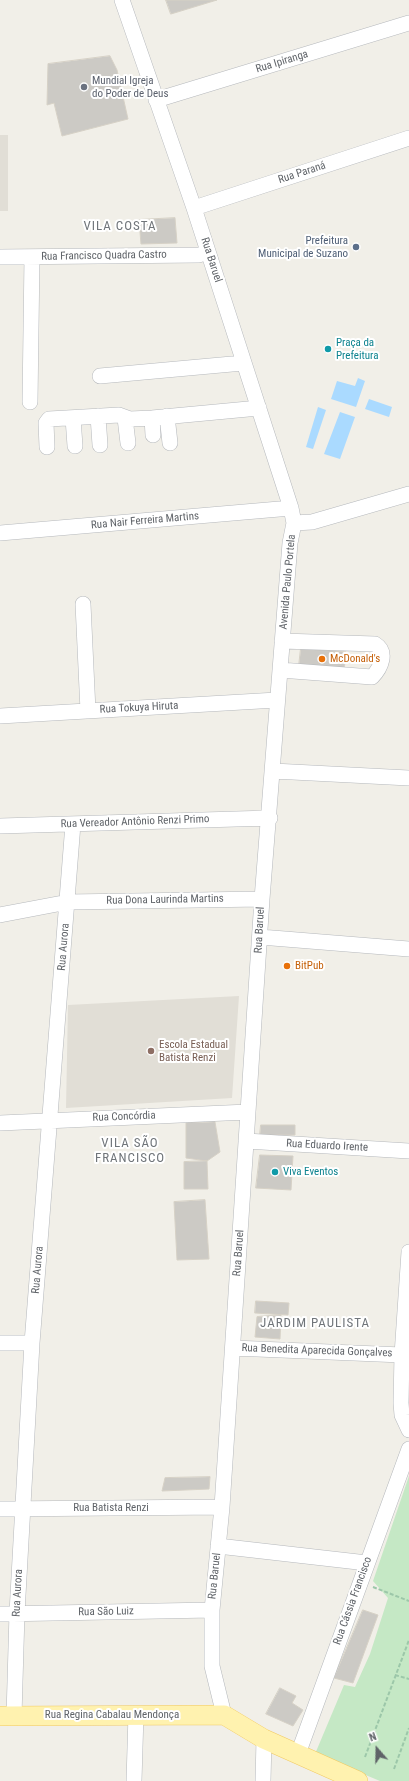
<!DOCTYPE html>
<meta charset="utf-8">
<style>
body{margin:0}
#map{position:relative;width:409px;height:1781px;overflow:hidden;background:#f1efe8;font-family:"Roboto Condensed",sans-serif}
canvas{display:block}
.north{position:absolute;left:357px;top:1729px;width:40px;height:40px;-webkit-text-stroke:3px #fff;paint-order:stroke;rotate:340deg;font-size:11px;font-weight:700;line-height:16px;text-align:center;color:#5f6368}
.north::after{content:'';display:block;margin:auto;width:14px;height:18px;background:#5f6368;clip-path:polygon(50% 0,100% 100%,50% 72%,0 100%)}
</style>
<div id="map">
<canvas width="409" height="1781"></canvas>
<div class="north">N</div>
</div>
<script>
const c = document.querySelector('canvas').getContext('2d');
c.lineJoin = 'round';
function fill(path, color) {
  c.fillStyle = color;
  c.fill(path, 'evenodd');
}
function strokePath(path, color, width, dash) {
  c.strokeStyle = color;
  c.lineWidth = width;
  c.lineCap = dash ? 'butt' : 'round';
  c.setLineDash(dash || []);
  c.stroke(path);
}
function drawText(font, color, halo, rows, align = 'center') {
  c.font = font + ' "Roboto Condensed",sans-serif';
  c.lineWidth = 4;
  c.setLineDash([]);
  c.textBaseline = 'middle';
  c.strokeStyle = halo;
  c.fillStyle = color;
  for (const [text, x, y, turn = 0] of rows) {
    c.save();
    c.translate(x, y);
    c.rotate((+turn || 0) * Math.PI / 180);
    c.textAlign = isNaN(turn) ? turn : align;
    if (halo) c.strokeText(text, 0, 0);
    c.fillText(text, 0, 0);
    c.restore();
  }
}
fill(new Path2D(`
 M 0,135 L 8,135 L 8,211 L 0,211 Z
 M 239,996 L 232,1098 L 66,1108 L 68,1005 Z`), '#e1ded6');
fill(new Path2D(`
 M 409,1476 L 409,1781 L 380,1781 L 315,1754 L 344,1685 L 355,1687 L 370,1654 L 388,1598 L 373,1581 Z`), '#c5e8c5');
fill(new Path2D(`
 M 358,378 L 365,381 L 356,407 L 331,399 L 337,381 L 355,386 Z
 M 369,399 L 392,407 L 389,417 L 365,409 Z
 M 318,407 L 326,410 L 313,449 L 306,447 Z
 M 340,412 L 355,417 L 340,459 L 324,454 Z`), '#aadaff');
const building = new Path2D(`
 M 166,0 L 217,0 L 171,14 Z
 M 110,56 L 117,70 L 128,119 L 62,136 L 54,103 L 47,105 L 48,64 Z
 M 175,218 L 177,243 L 141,244 L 139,220 Z
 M 301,648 L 346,652 L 344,671 L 299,666 Z
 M 215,1122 L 220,1152 L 207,1161 L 186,1158 L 186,1123 Z
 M 261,1125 L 295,1125 L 295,1135 L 260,1135 Z
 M 260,1155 L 293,1156 L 291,1190 L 256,1188 Z
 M 207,1161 L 208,1189 L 184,1189 L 184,1162 Z
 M 205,1200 L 209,1259 L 177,1260 L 174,1202 Z
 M 256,1301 L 289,1303 L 288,1315 L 255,1313 Z
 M 281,1315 L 280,1339 L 255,1337 L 257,1317 Z
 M 210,1477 L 209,1489 L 162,1491 L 165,1478 Z
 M 363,1610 L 378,1615 L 353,1683 L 334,1678 Z
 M 280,1688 L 296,1696 L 292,1703 L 303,1710 L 293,1726 L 266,1714 Z`);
fill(building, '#cccac5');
strokePath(building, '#d6d1c6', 1);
const minor = new Path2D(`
 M 122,0 L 194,208 L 291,508 L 294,523 L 290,543 L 262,899 L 222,1507 L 212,1610 L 212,1666 L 224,1715
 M 156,100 L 409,23
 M 194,208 L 409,138
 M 0,257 L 199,255 L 208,252
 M 100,376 L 243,363
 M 30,402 L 32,257
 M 98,416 L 100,445
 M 167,416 L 170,443
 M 73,418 L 75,446
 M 125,418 L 128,443
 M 152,418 L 153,435
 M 47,447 L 46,423 L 49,419 L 119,415 L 130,419 L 152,418 L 259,408
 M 294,523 L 312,522 L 409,494
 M 0,533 L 291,508
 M 83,604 L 88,711
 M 280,670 L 372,677 C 381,668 388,652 375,644 L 282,641
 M 0,716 L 277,700
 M 273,771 L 409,778
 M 0,826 L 270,818
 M 0,915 L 68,902 L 262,899
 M 260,937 L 409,949
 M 0,1123 L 248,1112
 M 246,1141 L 409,1151
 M 409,1252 L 402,1355 L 401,1403 L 402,1415 L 409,1430
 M 0,1343 L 32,1343
 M 233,1348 L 402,1355
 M 0,1509 L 222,1507
 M 218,1546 L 367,1563
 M 0,1614 L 212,1610
 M 14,1716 L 17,1613 L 32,1343 L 73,824
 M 298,1754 L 409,1449
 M 134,1781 L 136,1714
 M 263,1781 L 264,1739`);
const major = new Path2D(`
 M 0,1716 L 224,1715 L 264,1739 L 358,1781`);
strokePath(minor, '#b5b8bc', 16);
strokePath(major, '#f2c960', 20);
strokePath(new Path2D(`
 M 373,1587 L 409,1601
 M 395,1675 L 409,1679
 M 365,1757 L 409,1640
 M 394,1769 L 409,1728`), '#9cc7a9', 2, [4, 2]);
strokePath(minor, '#fff', 15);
strokePath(major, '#fff2af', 19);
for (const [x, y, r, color] of [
 [84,87,4,"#6b7280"],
 [356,247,4,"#5c6f8a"],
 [328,349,4,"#0f9aa8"],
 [322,659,4,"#e8710a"],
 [287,966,4,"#e8710a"],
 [151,1051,4,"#8d6e63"],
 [275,1172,4,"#0f9aa8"]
]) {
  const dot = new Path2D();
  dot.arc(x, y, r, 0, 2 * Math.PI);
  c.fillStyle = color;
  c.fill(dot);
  strokePath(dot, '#fff', 1.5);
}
drawText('11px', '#5f6368', '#fff', [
 ["Rua Ipiranga",282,62,-17],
 ["Rua Paraná",302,173,-18],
 ["Rua Francisco Quadra Castro",104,256,-1],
 ["Rua Baruel",211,260,72],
 ["Rua Nair Ferreira Martins",145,521,-5],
 ["Avenida Paulo Portela",288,582,-85],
 ["Rua Tokuya Hiruta",139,708,-3],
 ["Rua Vereador Antônio Renzi Primo",135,822,-2],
 ["Rua Dona Laurinda Martins",165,900,-1],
 ["Rua Baruel",260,930,-87],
 ["Rua Aurora",64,947,-85],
 ["Rua Concórdia",124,1117,-2],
 ["Rua Eduardo Irente",327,1146,3],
 ["Rua Baruel",239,1253,-86],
 ["Rua Aurora",38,1270,-85],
 ["Rua Benedita Aparecida Gonçalves",317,1351,2],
 ["Rua Batista Renzi",111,1508],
 ["Rua Baruel",215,1576,-84],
 ["Rua Aurora",18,1593,-87],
 ["Rua Cássia Francisco",353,1601,-70],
 ["Rua São Luiz",106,1612,-1],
 ["Rua Regina Cabalau Mendonça",112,1715]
]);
drawText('11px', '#5b616d', '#fff', [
 ["Mundial Igreja",92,81],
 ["do Poder de Deus",92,94]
], 'left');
drawText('11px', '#4e5e75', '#fff', [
 ["Prefeitura",348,241],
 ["Municipal de Suzano",348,254]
], 'right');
drawText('11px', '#0d838f', '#fff', [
 ["Praça da",336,343],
 ["Prefeitura",336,356],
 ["Viva Eventos",283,1172]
], 'left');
drawText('11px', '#c56008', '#fff', [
 ["McDonald's",330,659],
 ["BitPub",295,966]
], 'left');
drawText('11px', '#785e54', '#fff', [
 ["Escola Estadual",159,1045],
 ["Batista Renzi",159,1058]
], 'left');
c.letterSpacing = '1px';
drawText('13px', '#70757a', '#fff', [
 ["VILA COSTA",120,227],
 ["VILA SÃO",130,1144],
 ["FRANCISCO",130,1159],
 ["JARDIM PAULISTA",315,1324]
]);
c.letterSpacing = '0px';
</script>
